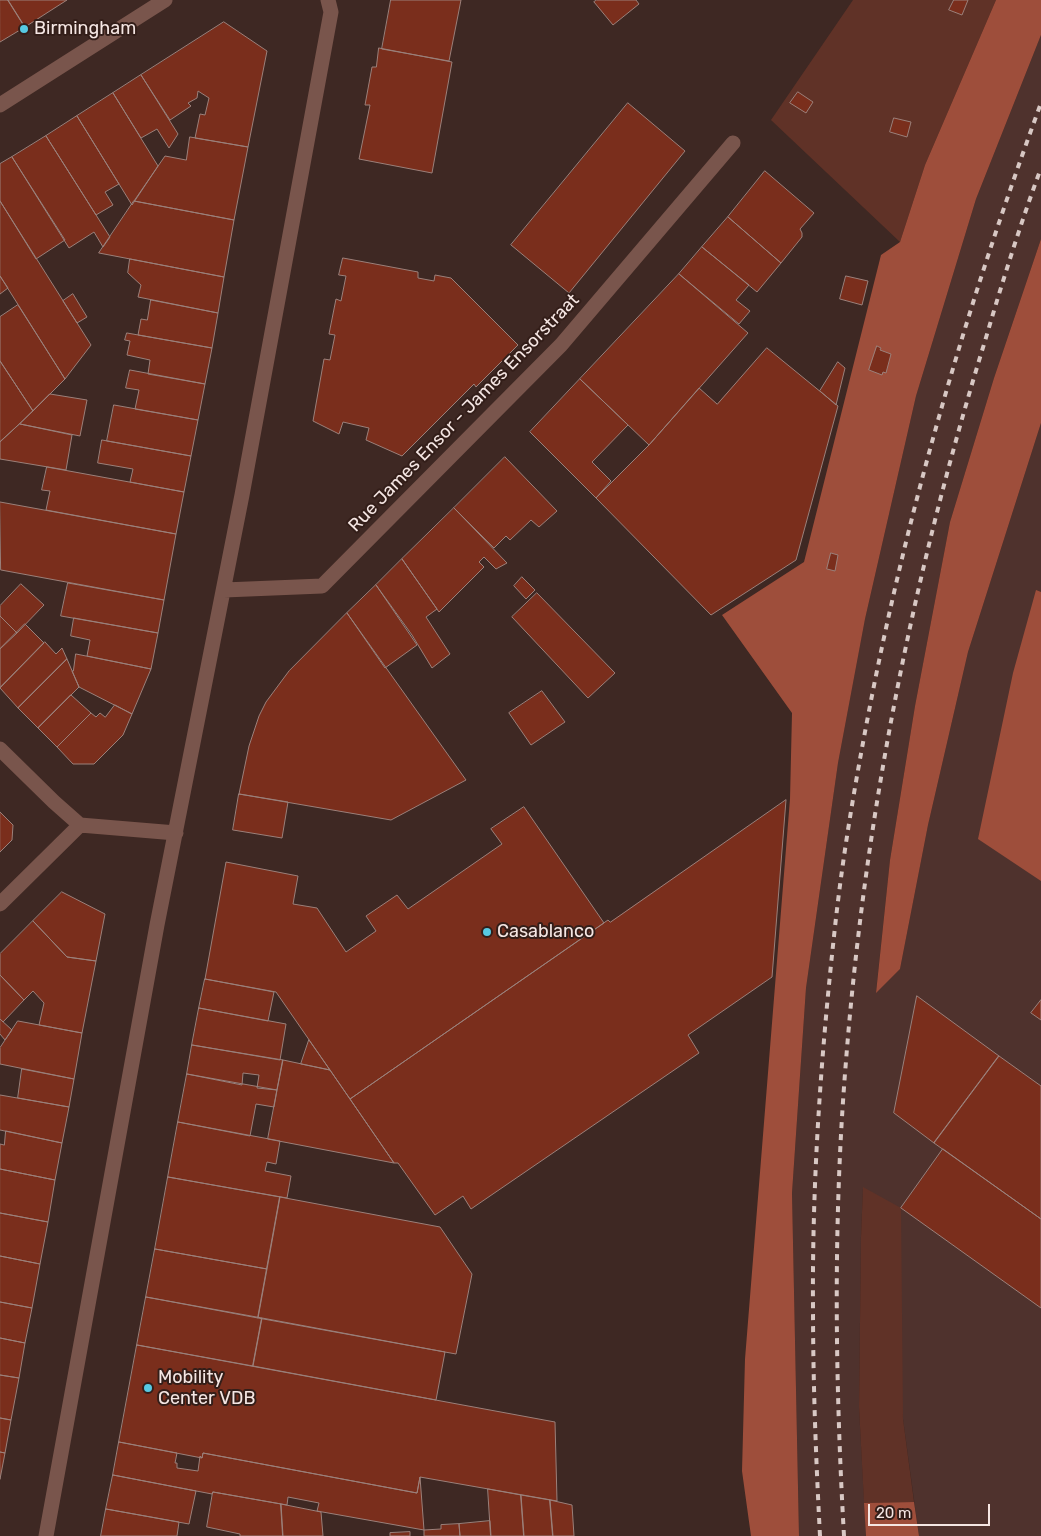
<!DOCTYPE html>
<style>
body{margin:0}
#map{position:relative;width:1041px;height:1536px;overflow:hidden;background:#3e2823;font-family:Rubik,sans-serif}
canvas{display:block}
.scale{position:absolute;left:868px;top:1504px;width:122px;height:22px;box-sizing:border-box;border:2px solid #f5e6e3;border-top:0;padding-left:6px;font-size:15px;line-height:18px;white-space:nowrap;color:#f5e6e3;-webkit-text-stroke:4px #331e19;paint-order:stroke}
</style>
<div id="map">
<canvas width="1041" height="1536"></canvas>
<div class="scale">20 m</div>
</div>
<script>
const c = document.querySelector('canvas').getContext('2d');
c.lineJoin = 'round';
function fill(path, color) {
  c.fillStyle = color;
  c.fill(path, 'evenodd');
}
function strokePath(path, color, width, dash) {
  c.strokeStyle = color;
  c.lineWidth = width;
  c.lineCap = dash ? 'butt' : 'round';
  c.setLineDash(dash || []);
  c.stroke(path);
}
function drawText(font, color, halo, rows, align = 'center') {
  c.font = font + ' Rubik,sans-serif';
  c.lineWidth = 4;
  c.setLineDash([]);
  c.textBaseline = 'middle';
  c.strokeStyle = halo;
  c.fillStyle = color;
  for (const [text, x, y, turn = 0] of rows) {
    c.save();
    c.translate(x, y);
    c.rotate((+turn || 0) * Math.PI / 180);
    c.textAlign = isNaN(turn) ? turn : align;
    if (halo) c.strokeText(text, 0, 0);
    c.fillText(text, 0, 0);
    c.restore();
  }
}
fill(new Path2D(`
 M 1041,35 L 1041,239 L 994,378 L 950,522 L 915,706 L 890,860 L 876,992 L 900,969 L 928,825 L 968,652 L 1041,423 L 1041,1536 L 919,1536 L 903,1419 L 863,1188 L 861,1237 L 859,1407 L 866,1536 L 799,1536 L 792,1193 L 806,988 L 838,763 L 865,619 L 916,396 L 976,199 Z`), '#4f322d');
fill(new Path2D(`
 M 853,0 L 996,0 L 925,165 L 900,242 L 771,120 Z
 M 863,1187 L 901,1208 L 903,1419 L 914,1502 L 864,1503 L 859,1407 L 861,1237 Z`), '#603227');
fill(new Path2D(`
 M 996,0 L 1041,0 L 1041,35 L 976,199 L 916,396 L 865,619 L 838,763 L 806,988 L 792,1193 L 799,1536 L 751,1536 L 742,1471 L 745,1359 L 790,799 L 792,713 L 722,615 L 804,562 L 881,255 L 900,242 L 925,165 Z
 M 1041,239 L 1041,423 L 968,652 L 928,825 L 900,969 L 876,993 L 890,860 L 915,706 L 950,522 L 994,378 Z
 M 1036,590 L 1041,592 L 1041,881 L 978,839 L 1013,673 Z
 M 914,1502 L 919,1536 L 866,1536 L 864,1503 Z`), '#9e4e3b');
const building = new Path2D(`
 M 0,0 L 8,0 L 25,27 L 0,42 Z
 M 8,0 L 67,0 L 25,27 Z
 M 391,0 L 461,0 L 449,61 L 382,49 Z
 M 597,0 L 636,0 L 639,4 L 613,25 L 594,2 Z
 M 954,0 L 968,0 L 962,15 L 949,10 Z
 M 224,22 L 267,51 L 248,147 L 195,138 L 200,114 L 205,115 L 209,98 L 198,91 L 197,98 L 188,103 L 191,106 L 170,120 L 141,75 Z
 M 379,48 L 452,62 L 432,173 L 359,159 L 370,105 L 365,105 L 372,67 L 376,67 Z
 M 141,75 L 178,134 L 169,148 L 157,129 L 141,138 L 113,93 Z
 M 798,92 L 813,102 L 806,113 L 790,103 Z
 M 113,93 L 158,166 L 132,205 L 77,116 Z
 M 628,103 L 685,151 L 569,293 L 511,245 Z
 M 77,116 L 119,184 L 105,192 L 113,205 L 96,215 L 46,136 Z
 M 894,118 L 911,122 L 907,137 L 890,132 Z
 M 46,136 L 110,237 L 103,247 L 94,232 L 69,248 L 12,157 Z
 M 190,137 L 248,147 L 234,220 L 134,201 L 165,156 L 186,160 Z
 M 12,157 L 65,240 L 36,259 L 0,201 L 0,164 Z
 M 765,171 L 814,213 L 800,229 L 802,233 L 802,237 L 781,263 L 728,217 Z
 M 0,201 L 91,345 L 65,379 L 0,276 Z
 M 134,201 L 234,220 L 224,277 L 99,253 Z
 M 728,217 L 781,263 L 757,292 L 702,247 Z
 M 702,247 L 749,285 L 736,300 L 750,311 L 739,324 L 679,274 Z
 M 343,258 L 418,272 L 418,278 L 434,281 L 435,275 L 451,278 L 518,345 L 476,387 L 474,384 L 402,456 L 366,440 L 369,428 L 343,422 L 339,434 L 313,421 L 324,359 L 330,360 L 335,335 L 329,334 L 336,299 L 341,301 L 346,276 L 339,275 Z
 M 130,259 L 224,277 L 218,313 L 138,297 L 141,285 L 128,273 Z
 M 679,274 L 748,333 L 649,445 L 580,379 Z
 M 0,276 L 8,288 L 0,294 Z
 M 846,276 L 868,281 L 862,305 L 840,299 Z
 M 73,294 L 87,317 L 77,323 L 63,301 Z
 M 151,300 L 218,313 L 212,348 L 138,335 L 141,319 L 147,320 Z
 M 18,305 L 65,379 L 33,411 L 0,361 L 0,317 Z
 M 127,333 L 212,348 L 205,384 L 148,374 L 150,360 L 127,355 L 130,341 L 125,340 Z
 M 877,346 L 881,348 L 880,350 L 891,354 L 886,373 L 883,372 L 882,375 L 869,370 Z
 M 767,348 L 838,406 L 796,560 L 711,615 L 596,498 L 649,445 L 699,388 L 717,404 Z
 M 0,361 L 33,411 L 0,442 Z
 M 838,362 L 845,368 L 836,405 L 820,391 Z
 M 130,370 L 205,384 L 198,420 L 135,409 L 139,390 L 126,388 Z
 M 580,379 L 628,425 L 592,462 L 611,481 L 596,498 L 530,432 Z
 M 50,394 L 87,400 L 80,436 L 20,424 Z
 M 114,405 L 198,420 L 191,456 L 107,441 Z
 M 20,424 L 72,435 L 66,470 L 0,459 L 0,442 Z
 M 102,440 L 191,456 L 184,492 L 130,482 L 133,469 L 98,463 Z
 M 505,457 L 557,511 L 539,527 L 531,520 L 510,540 L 506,536 L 494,548 L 454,508 Z
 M 47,467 L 184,492 L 176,534 L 46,510 L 50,491 L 42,490 Z
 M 0,502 L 176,534 L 164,600 L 1,570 Z
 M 454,508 L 507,563 L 496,569 L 484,557 L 479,562 L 484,567 L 439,612 L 402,559 Z
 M 831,553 L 838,555 L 835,571 L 827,569 Z
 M 402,559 L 437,609 L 426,617 L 450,654 L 432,668 L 412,635 L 376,585 Z
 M 522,577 L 535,590 L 526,599 L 514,586 Z
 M 68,583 L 164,600 L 158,633 L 61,616 Z
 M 21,584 L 44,605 L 17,633 L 0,616 L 0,606 Z
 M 376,585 L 417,645 L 385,668 L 347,613 Z
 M 537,593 L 615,673 L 588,698 L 512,617 Z
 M 347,613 L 466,780 L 391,820 L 239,794 L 249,746 L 259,716 L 266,702 L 289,671 Z
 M 0,616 L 17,633 L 0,649 Z
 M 74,618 L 158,633 L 151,669 L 87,656 L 90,640 L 71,636 Z
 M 25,624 L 44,643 L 0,688 L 0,649 Z
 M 45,642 L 56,654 L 62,648 L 67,659 L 18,708 L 0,688 Z
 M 76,654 L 151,669 L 132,714 L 79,687 L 72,671 L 73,671 Z
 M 67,659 L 79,687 L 38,728 L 18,708 Z
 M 542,691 L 565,722 L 531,745 L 509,713 Z
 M 71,695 L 91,713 L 57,747 L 38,728 Z
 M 115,705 L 132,714 L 123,735 L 94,764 L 73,764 L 57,747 L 91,713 L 96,717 L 100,713 L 105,717 Z
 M 239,794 L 288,802 L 282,838 L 233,830 Z
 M 786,800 L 772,977 L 688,1035 L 699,1053 L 471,1209 L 463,1196 L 435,1215 L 398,1163 L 394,1163 L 350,1099 L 608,920 L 610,922 Z
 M 524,807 L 604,923 L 350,1099 L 276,992 L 205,979 L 226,862 L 298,876 L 293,904 L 317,908 L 346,952 L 376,931 L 366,916 L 397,895 L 408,909 L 502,844 L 491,829 Z
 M 0,812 L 13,825 L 12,840 L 0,852 Z
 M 62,892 L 105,914 L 96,961 L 67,957 L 33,921 Z
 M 33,921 L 67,957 L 96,961 L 82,1033 L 39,1025 L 44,1003 L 33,991 L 24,1000 L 0,975 L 0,954 Z
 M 0,975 L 24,1000 L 3,1022 L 0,1019 Z
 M 205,979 L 274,992 L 268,1021 L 199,1008 Z
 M 917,996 L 999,1056 L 934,1143 L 894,1113 Z
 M 1041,1000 L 1041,1020 L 1031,1013 Z
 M 199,1008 L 286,1024 L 280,1060 L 192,1045 Z
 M 0,1019 L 12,1030 L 5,1040 L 0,1034 Z
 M 18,1021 L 82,1033 L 74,1079 L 0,1064 L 0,1048 Z
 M 309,1040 L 330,1070 L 301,1064 Z
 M 192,1045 L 283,1060 L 277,1090 L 257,1088 L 259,1075 L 243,1073 L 242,1085 L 187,1074 Z
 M 999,1056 L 1041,1086 L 1041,1219 L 934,1143 Z
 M 283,1060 L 330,1070 L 394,1163 L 268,1139 Z
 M 22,1069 L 74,1079 L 69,1107 L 18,1098 Z
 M 187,1074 L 277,1090 L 274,1107 L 256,1104 L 250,1136 L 178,1122 Z
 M 0,1095 L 69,1107 L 62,1143 L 0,1130 Z
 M 178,1122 L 280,1141 L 276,1164 L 267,1162 L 265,1171 L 291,1176 L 287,1198 L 168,1177 Z
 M 6,1131 L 62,1143 L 55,1180 L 0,1169 L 0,1144 L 4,1145 Z
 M 943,1149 L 1041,1219 L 1041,1308 L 901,1208 Z
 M 0,1169 L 55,1180 L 48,1222 L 0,1213 Z
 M 168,1177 L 280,1197 L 267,1269 L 155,1249 Z
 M 280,1197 L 440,1227 L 472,1274 L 456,1354 L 258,1318 Z
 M 0,1213 L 48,1222 L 40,1264 L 0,1256 Z
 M 155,1249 L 267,1269 L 258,1318 L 146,1297 Z
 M 0,1256 L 40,1264 L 32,1308 L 0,1302 Z
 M 146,1297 L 262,1318 L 253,1366 L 137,1345 Z
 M 0,1302 L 32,1308 L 25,1343 L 0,1338 Z
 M 262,1318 L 445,1352 L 436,1400 L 253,1366 Z
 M 0,1338 L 25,1343 L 19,1378 L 0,1375 Z
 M 137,1345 L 555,1422 L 557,1501 L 420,1477 L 417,1493 L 203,1453 L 202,1458 L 119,1442 Z
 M 0,1375 L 19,1378 L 11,1420 L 0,1418 Z
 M 0,1418 L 11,1420 L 5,1453 L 0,1452 Z
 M 119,1442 L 177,1453 L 175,1463 L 177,1463 L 177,1468 L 198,1471 L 200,1456 L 202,1458 L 203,1453 L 417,1493 L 420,1477 L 424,1530 L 317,1511 L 319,1503 L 288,1497 L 287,1505 L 213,1492 L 212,1494 L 113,1475 Z
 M 0,1452 L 5,1453 L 0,1479 Z
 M 113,1475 L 196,1491 L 189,1524 L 106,1509 Z
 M 488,1489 L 521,1495 L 524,1536 L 491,1536 Z
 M 213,1492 L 281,1504 L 283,1536 L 240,1536 L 240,1534 L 207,1527 Z
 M 521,1495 L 550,1500 L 553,1536 L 524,1536 Z
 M 550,1500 L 572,1505 L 574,1536 L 553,1536 Z
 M 281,1504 L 321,1512 L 323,1536 L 283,1536 Z
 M 106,1509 L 179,1522 L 177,1536 L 101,1536 Z
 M 490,1521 L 491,1536 L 460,1536 L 459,1524 Z
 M 459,1524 L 460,1536 L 424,1536 L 424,1530 L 441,1529 L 441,1525 Z
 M 410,1532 L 410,1536 L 390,1536 L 390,1533 Z`);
fill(building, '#7a2e1c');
strokePath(building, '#9b807a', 1);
strokePath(new Path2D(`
 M 0,105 L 165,0
 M 224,590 L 322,586 L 561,345 L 733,143
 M 0,749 L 54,802 L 80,825 L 176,833
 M 0,904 L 80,825
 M 46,1536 L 157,925 L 242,495 L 331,12 L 328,0`), '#79554c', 15);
strokePath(new Path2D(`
 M 820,1536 C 816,1460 813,1384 813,1308 C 812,1181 821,1054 835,927 C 842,862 853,796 865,732 C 905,517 966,308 1041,103
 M 844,1536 C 835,1378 833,1219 846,1061 C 865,817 913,575 985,341 C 1002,283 1020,225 1041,168`), '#d8c8c4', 4, [6, 6]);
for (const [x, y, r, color] of [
 [24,29,5,"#57c9e2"],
 [487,932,5,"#57c9e2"],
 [148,1388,5,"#57c9e2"]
]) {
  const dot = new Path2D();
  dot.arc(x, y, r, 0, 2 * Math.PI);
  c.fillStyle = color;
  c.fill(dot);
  strokePath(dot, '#331e19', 2);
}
drawText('18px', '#f5e6e3', '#331e19', [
 ["Birmingham",34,29],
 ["Casablanco",497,932],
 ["Mobility",158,1378],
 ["Center VDB",158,1399]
], 'left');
drawText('18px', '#f5e6e3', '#331e19', [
 ["Rue James Ensor - James Ensorstraat",464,413,-46]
]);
</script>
